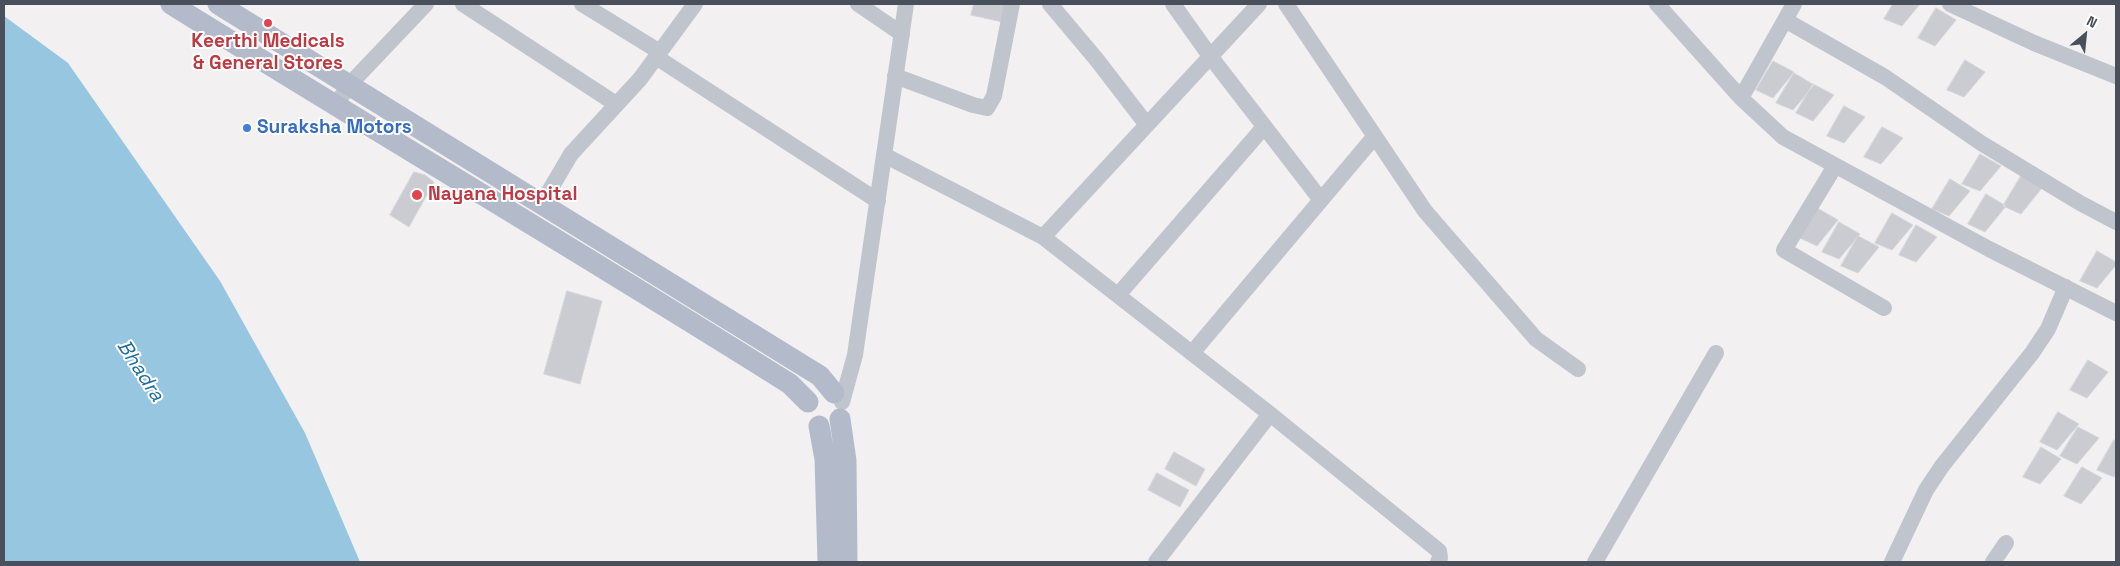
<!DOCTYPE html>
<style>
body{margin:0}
#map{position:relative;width:2120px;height:566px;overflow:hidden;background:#f2f0f0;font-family:"Space Grotesk",sans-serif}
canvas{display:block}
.frame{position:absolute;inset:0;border:5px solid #4a505b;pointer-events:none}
.north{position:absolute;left:2060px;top:10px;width:50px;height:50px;-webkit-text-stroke:4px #fff;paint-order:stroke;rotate:28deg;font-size:14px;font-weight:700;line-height:20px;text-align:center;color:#4a505b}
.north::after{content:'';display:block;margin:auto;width:18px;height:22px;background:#4a505b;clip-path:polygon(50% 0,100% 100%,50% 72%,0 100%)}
</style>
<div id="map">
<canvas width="2120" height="566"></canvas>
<div class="frame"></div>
<div class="north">N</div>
</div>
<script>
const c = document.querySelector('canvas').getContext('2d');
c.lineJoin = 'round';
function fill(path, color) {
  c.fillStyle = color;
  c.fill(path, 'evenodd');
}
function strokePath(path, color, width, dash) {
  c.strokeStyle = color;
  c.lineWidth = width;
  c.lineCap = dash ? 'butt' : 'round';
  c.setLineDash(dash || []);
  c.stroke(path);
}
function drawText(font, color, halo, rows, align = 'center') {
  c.font = font + ' "Space Grotesk",sans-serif';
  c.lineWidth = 4;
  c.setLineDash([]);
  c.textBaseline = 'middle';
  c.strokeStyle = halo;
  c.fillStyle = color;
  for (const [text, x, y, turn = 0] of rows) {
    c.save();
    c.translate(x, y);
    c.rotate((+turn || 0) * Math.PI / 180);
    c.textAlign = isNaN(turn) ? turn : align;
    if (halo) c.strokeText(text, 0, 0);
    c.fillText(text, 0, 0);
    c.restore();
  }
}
fill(new Path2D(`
 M 4,16 L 68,63 L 220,281 L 305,433 L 360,562 L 4,562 Z`), '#97c6e1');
const building = new Path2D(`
 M 974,4 L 1006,4 L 1002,22 L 971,15 Z
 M 1893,4 L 1920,4 L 1902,26 L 1884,19 Z
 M 1936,8 L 1956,20 L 1935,46 L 1918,38 Z
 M 1965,60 L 1985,72 L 1964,97 L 1947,90 Z
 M 1773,61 L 1794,72 L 1773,98 L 1756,90 Z
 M 1794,73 L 1814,85 L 1793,110 L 1776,103 Z
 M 1813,84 L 1834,95 L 1813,121 L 1796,113 Z
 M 1844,106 L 1865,117 L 1844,143 L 1827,136 Z
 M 1882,127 L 1903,138 L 1881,164 L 1864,157 Z
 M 1980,154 L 2001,166 L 1980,191 L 1962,184 Z
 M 414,172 L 425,175 L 434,182 L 409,227 L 390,215 Z
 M 2021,176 L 2042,188 L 2021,214 L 2003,206 Z
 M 1950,179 L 1970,191 L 1949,216 L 1932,209 Z
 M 1986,194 L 2006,206 L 1985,232 L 1968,224 Z
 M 1817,208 L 1838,220 L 1817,246 L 1800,238 Z
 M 1892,213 L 1913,225 L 1892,250 L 1875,243 Z
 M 1839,222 L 1860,234 L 1839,259 L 1822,252 Z
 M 1916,225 L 1937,237 L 1916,262 L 1899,255 Z
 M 1858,236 L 1879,247 L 1858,273 L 1841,266 Z
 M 2097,251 L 2116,262 L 2116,265 L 2097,288 L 2080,281 Z
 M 567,291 L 602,301 L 580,384 L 544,374 Z
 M 2088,360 L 2108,372 L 2087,398 L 2070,390 Z
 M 2058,412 L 2079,424 L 2057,450 L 2040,442 Z
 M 2078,427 L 2099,438 L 2077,464 L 2060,456 Z
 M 2114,440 L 2116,441 L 2116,474 L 2114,477 L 2097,470 Z
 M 2041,447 L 2061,459 L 2040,484 L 2023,477 Z
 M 1174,452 L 1205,469 L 1196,486 L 1165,469 Z
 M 2082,467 L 2102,478 L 2081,504 L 2064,496 Z
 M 1157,473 L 1189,490 L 1180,507 L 1148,490 Z`);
fill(building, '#cbccd2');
strokePath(building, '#d5d6da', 1);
strokePath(new Path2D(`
 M 463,4 L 616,104
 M 582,4 L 660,52
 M 858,4 L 902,34
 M 1050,4 L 1097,60 L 1147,125
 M 1173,4 L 1210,56 L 1321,200
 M 1286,4 L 1425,211 L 1536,339 L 1578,369
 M 1657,4 L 1741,98 L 1783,137 L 1989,249 L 2116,313
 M 1950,4 L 2034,43 L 2116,76
 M 1785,20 L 1885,77 L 1981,143 L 2080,203 L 2116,222
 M 656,57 L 878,201
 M 895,76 L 973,105 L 987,108 L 994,96 L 1012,4
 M 1741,98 L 1794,4
 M 335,106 L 350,84 L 426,4
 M 884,155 L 1043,237 L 1259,4
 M 1835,166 L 1784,250 L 1884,308
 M 541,205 L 571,154 L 640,79 L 695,4
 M 1043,237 L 1270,414 L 1439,551 L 1440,558 L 1438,562
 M 1118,295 L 1264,127
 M 1192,353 L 1375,136
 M 842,402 L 855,355 L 906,4
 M 1156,562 L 1270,414
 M 1595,562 L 1716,353
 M 1892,562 L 1926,490 L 1942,466 L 2032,353 L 2048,329 L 2066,287
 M 1993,562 L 2006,543`), '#c0c5cd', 16);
strokePath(new Path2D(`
 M 171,4 C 377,132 585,255 790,384 L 808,402
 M 218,4 L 820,376 L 834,393
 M 840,419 L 846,461 L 847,562
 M 819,426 L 825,459 L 828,562`), '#b3bbcb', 21);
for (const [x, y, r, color] of [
 [268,23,5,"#e0444e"],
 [247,128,5,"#3f7fe0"],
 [417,195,6,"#e0444e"]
]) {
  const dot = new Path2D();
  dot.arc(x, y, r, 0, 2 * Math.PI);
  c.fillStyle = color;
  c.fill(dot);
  strokePath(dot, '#fff', 2);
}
drawText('bold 19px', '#be3a42', '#fff', [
 ["Keerthi Medicals",268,42],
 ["& General Stores",268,64],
 ["Nayana Hospital",428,195,"left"]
]);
drawText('bold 19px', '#366cbe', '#fff', [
 ["Suraksha Motors",257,128]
], 'left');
drawText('italic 20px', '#1f6c99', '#fff', [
 ["Bhadra",140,371,57]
]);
</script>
